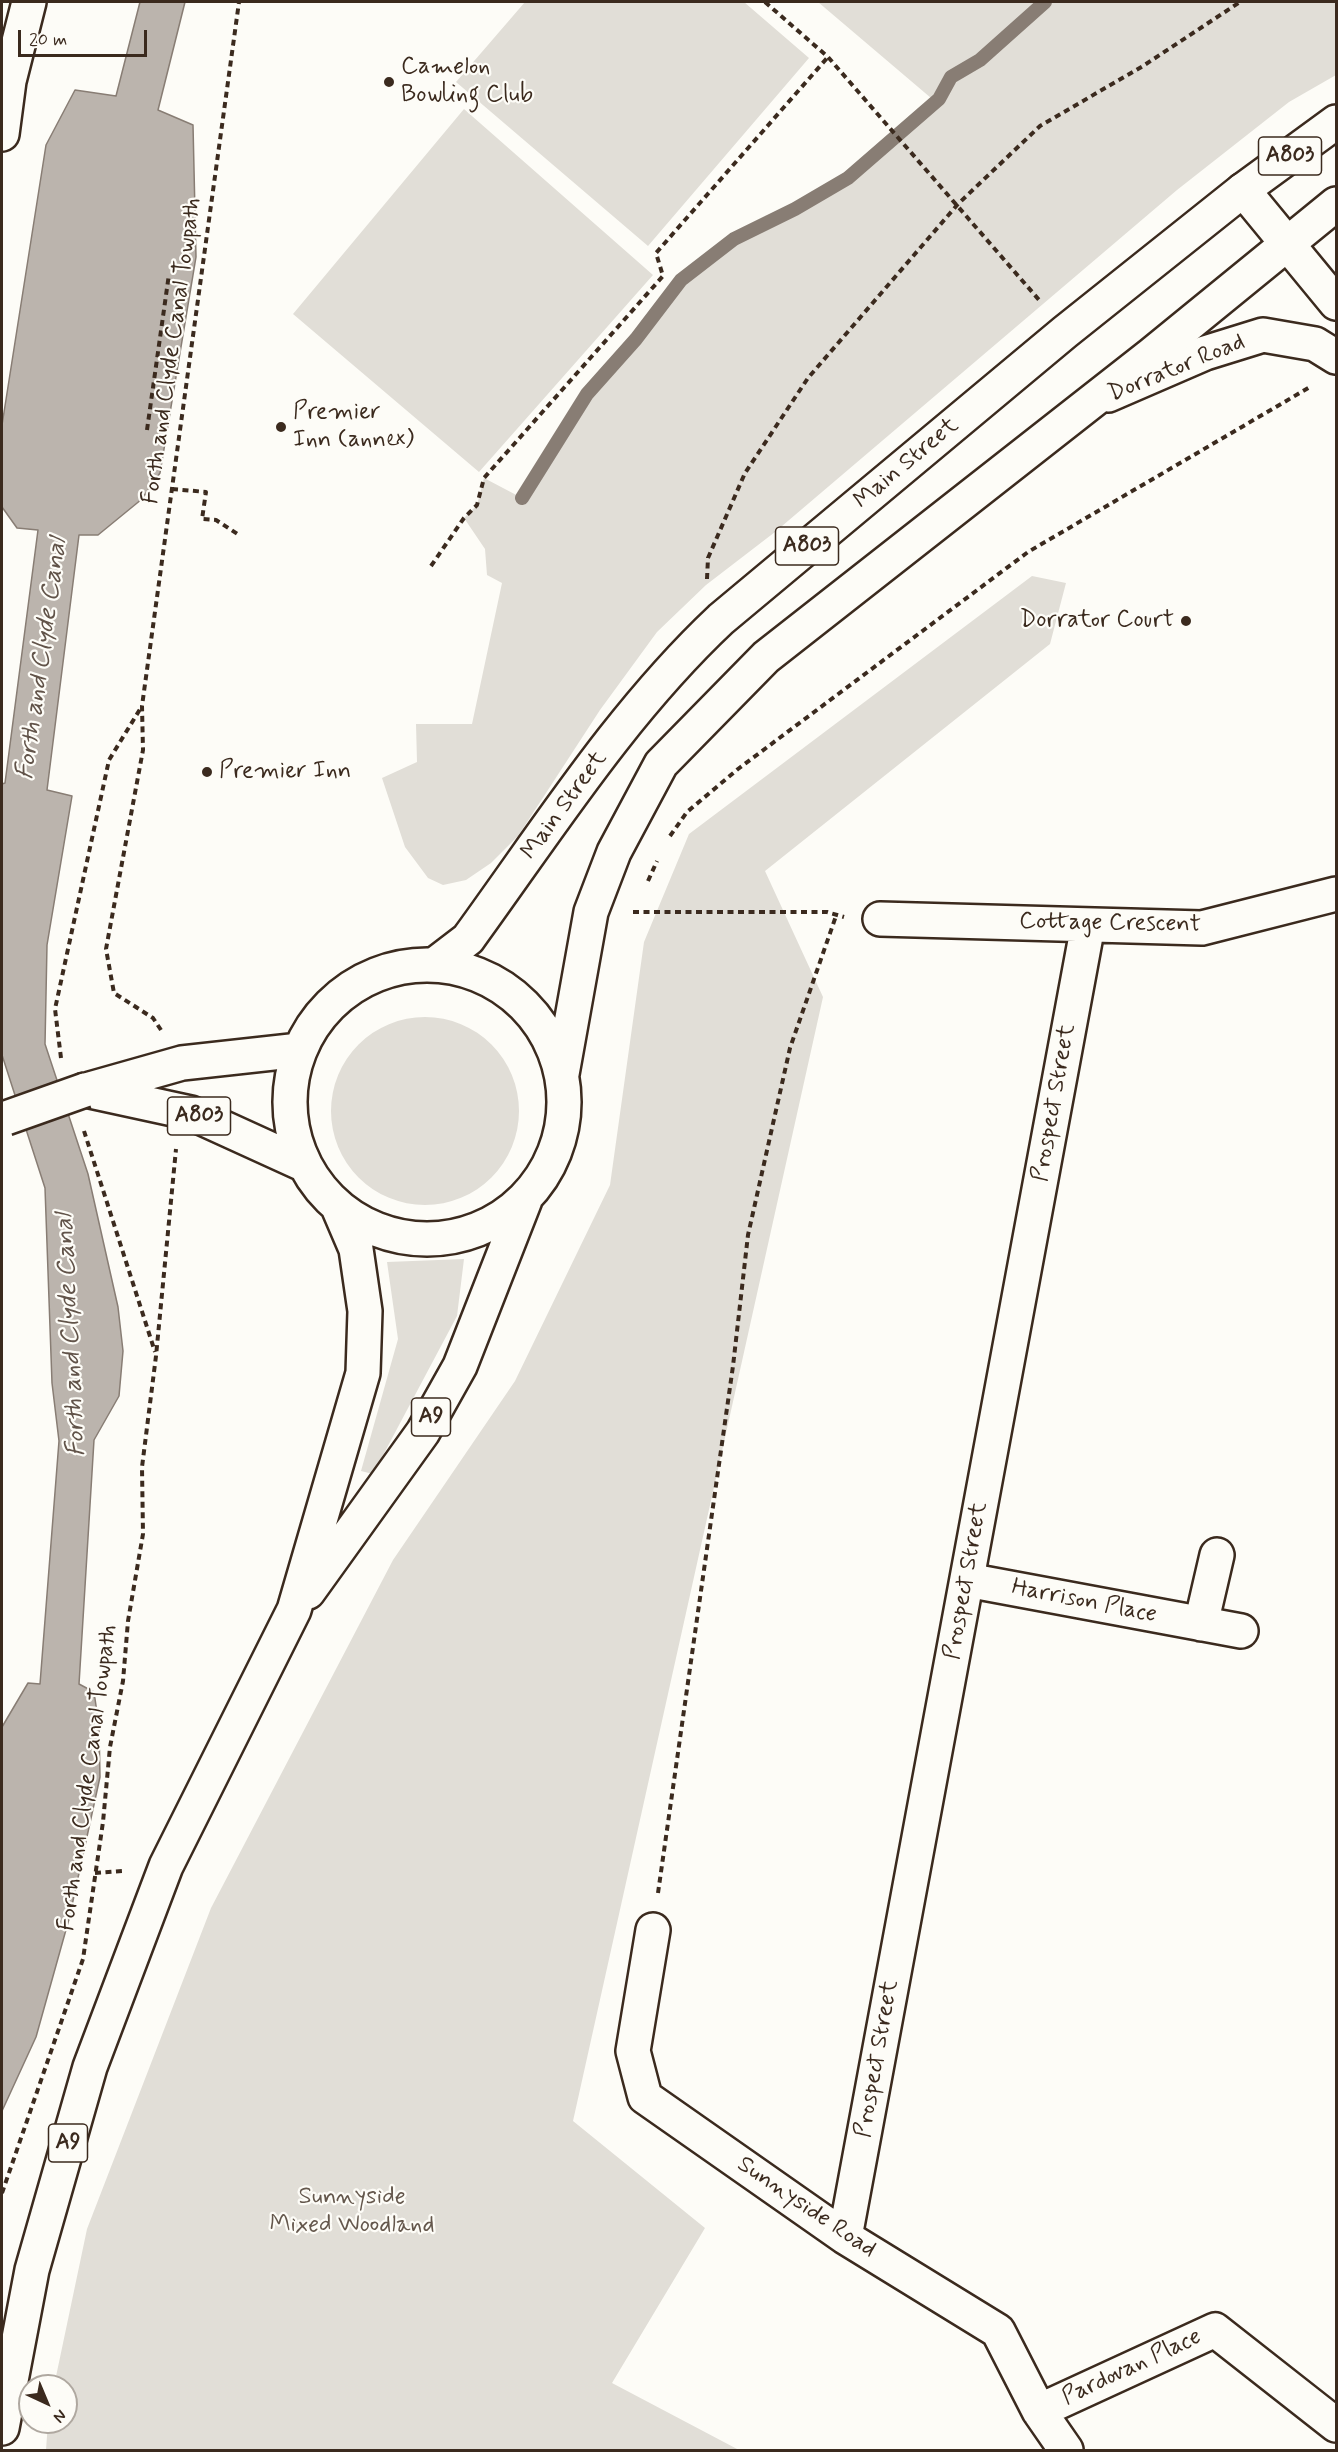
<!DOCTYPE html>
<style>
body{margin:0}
#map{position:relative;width:1338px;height:2452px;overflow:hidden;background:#fdfcf7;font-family:Mynerve,sans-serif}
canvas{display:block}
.frame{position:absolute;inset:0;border:3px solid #3b2a1e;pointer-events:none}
.north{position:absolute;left:18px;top:2374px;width:60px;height:60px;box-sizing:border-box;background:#fdfcf7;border:2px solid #afa8a0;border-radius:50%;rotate:136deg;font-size:16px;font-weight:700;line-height:24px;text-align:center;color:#3b2a1e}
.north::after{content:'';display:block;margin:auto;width:21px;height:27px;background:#3b2a1e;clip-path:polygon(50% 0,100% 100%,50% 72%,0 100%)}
.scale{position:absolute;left:18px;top:30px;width:129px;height:27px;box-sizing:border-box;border:3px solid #3b2a1e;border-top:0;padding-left:8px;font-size:18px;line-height:21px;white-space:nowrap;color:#3b2a1e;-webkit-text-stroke:4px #fdfcf7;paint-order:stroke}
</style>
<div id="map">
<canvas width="1338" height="2452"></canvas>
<div class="frame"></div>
<div class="north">N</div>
<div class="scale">20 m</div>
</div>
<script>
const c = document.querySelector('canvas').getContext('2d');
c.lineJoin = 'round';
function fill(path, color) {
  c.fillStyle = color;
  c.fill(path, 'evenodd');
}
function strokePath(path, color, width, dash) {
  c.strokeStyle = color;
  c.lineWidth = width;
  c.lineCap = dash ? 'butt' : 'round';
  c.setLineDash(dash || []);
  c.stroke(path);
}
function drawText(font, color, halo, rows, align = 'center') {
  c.font = font + ' Mynerve,sans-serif';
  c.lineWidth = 4.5;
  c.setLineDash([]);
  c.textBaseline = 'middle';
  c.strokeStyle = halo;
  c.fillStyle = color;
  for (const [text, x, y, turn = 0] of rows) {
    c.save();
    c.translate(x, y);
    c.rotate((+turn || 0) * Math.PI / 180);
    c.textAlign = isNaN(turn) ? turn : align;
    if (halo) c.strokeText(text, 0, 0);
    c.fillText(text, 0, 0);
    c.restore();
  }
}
fill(new Path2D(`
 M 525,2 L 744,2 L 809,58 L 648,246 L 456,82 Z
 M 818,2 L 1336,2 L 1336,75 L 1289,102 L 1177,190 L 775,532 L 706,585 L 657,632 L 600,710 L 518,836 L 491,863 L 466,880 L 443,885 L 428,878 L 405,847 L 382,778 L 417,762 L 416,724 L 472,724 L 502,583 L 487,575 L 485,549 L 464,518 L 477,505 L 484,478 L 522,498 L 587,394 L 636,339 L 681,280 L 734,239 L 795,209 L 848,178 L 896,138 L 901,126 L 931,98 Z
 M 464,109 L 653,275 L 479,472 L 293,314 Z
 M 1032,576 L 1066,583 L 1050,644 L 765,871 L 823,997 L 573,2121 L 705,2228 L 612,2383 L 739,2450 L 46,2450 L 48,2422 L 66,2422 L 66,2386 L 54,2386 L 87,2229 L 211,1908 L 393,1560 L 515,1381 L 610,1185 L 644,942 L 689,834 Z
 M331 1111a94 94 0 1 1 188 0a94 94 0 1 1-188 0Z
 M 464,1259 L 457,1316 L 373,1474 L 361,1471 L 398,1339 L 387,1262 Z`), '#e1ded7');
const water = new Path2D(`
 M 140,2 L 185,2 L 158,110 L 193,125 L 196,257 L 160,473 L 142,499 L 98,535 L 79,535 L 47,790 L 72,796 L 47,945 L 45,1044 L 88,1174 L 118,1307 L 123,1351 L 119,1396 L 94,1440 L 79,1684 L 94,1692 L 99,1726 L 100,1777 L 69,1919 L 36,2037 L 2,2111 L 2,1727 L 28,1683 L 40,1684 L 59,1441 L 52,1383 L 45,1188 L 2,1055 L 2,784 L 5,783 L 38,530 L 17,528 L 2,507 L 2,425 L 46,145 L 75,90 L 116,96 Z`);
fill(water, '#bbb4ad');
strokePath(water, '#887d74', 1.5);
strokePath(new Path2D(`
 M 522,498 L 587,394 L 636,339 L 681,280 L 734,239 L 795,209 L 848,178 L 939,99 L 951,77 L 980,60 L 1045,2`), '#887d74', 14);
const street = new Path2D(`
 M 880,919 L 1202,928 L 1336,894
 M 967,1580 L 1241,1631
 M 1201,1624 L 1217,1555
 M 653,1930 L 633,2051 L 645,2097 L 845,2237 L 998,2331 L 1039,2411 L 1066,2450
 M 845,2237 L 1088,925
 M 1039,2411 L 1215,2330 L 1336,2425`);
const secondary = new Path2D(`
 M 2,134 L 9,81 L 29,2
 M 1243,190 L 1336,303
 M 1108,395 L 1205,353 L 1263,335 L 1315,344 L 1336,357`);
const primary = new Path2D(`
 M 434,965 L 468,939 C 548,829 622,712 721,619 L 1065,332 L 1243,190 L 1336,122
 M290 1102a137 137 0 1 1 274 0a137 137 0 1 1-274 0Z
 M 562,1074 L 591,912 L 614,852 L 661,764 L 766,657 L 1151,355 L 1336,204
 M 90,1089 L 182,1063 L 300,1050
 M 85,1090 L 191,1113 L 305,1165
 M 308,1592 L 423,1432 L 460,1366 L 525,1200
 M 2,2428 L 32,2270 L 90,2067 L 166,1866 L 294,1610 L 363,1373 L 365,1311 L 356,1249 L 338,1207`);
strokePath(street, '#3b2a1e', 38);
strokePath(secondary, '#3b2a1e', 38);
strokePath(primary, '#3b2a1e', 38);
strokePath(new Path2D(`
 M 765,2 L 828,57 L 1040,301
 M 147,430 L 169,274
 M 172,489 L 206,492 L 202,519 L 216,520 L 239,535
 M 431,566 L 464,518 L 477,505 L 484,478 L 663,276 L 656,253 L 828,57
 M 707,579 L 708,558 L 745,473 L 808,378 L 958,204 L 1040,126 L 1143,66 L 1240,2
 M 670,836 L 687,812 L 738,769 L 1028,552 L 1310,387
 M 648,881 L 657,861
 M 633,912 L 827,912 L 844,917
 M 161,1030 L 153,1018 L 114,993 L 106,949 L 143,750 L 142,706 L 239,2
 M 61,1058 L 55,1009 L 109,760 L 142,706
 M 84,1131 L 155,1352
 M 95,1873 L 122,1871
 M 658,1893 L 733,1366 L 748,1235 L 790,1048 L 836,916
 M 2,2193 L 83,1959 L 103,1822 L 110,1747 L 123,1681 L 128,1621 L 143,1534 L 142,1467 L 156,1356 L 176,1149`), '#3b2a1e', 4, [6, 4.5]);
strokePath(street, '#fdfcf7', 33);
strokePath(secondary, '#fdfcf7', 33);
strokePath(primary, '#fdfcf7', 33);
const primaryBridge = new Path2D(`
 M 6,1118 L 85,1090`);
strokePath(primaryBridge, '#3b2a1e', 38, []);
strokePath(primaryBridge, '#fdfcf7', 33);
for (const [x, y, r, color] of [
 [389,82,6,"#3b2a1e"],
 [281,427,6,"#3b2a1e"],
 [1186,621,6,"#3b2a1e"],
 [207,772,6,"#3b2a1e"]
]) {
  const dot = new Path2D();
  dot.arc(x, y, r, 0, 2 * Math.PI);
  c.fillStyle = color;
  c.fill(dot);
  strokePath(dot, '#fdfcf7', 2);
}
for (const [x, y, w] of [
 [1290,156,63],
 [807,546,63],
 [199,1116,63],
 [431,1417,39],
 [68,2143,39]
]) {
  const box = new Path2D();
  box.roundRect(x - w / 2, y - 19, w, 38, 4.5);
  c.fillStyle = '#fdfcf7';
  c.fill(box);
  strokePath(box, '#3b2a1e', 1.5);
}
drawText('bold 22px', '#3b2a1e', null, [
 ["A803",1290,156],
 ["A803",807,546],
 ["A803",199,1116],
 ["A9",431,1417],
 ["A9",68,2143]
]);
drawText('24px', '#3b2a1e', '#fdfcf7', [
 ["Camelon",401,68],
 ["Bowling Club",401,96],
 ["Premier",293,413],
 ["Inn (annex)",293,441],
 ["Dorrator Court",1174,621,"right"],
 ["Premier Inn",219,772]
], 'left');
drawText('24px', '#3b2a1e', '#fdfcf7', [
 ["Forth and Clyde Canal Towpath",173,351,-82],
 ["Dorrator Road",1177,369,-22],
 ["Main Street",907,464,-40],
 ["Main Street",565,806,-54],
 ["Cottage Crescent",1110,924,1],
 ["Prospect Street",1055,1103,-80],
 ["Prospect Street",967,1581,-80],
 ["Harrison Place",1084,1602,11],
 ["Forth and Clyde Canal Towpath",89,1778,-82],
 ["Prospect Street",878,2059,-80],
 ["Sunnyside Road",806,2208,34],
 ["Pardovan Place",1132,2368,-25]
]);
drawText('24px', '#64574c', '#fdfcf7', [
 ["Sunnyside",352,2198],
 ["Mixed Woodland",352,2226]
]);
drawText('italic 26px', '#615349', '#fdfcf7', [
 ["Forth and Clyde Canal",43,659,-82],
 ["Forth and Clyde Canal",72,1335,-93]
]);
</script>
